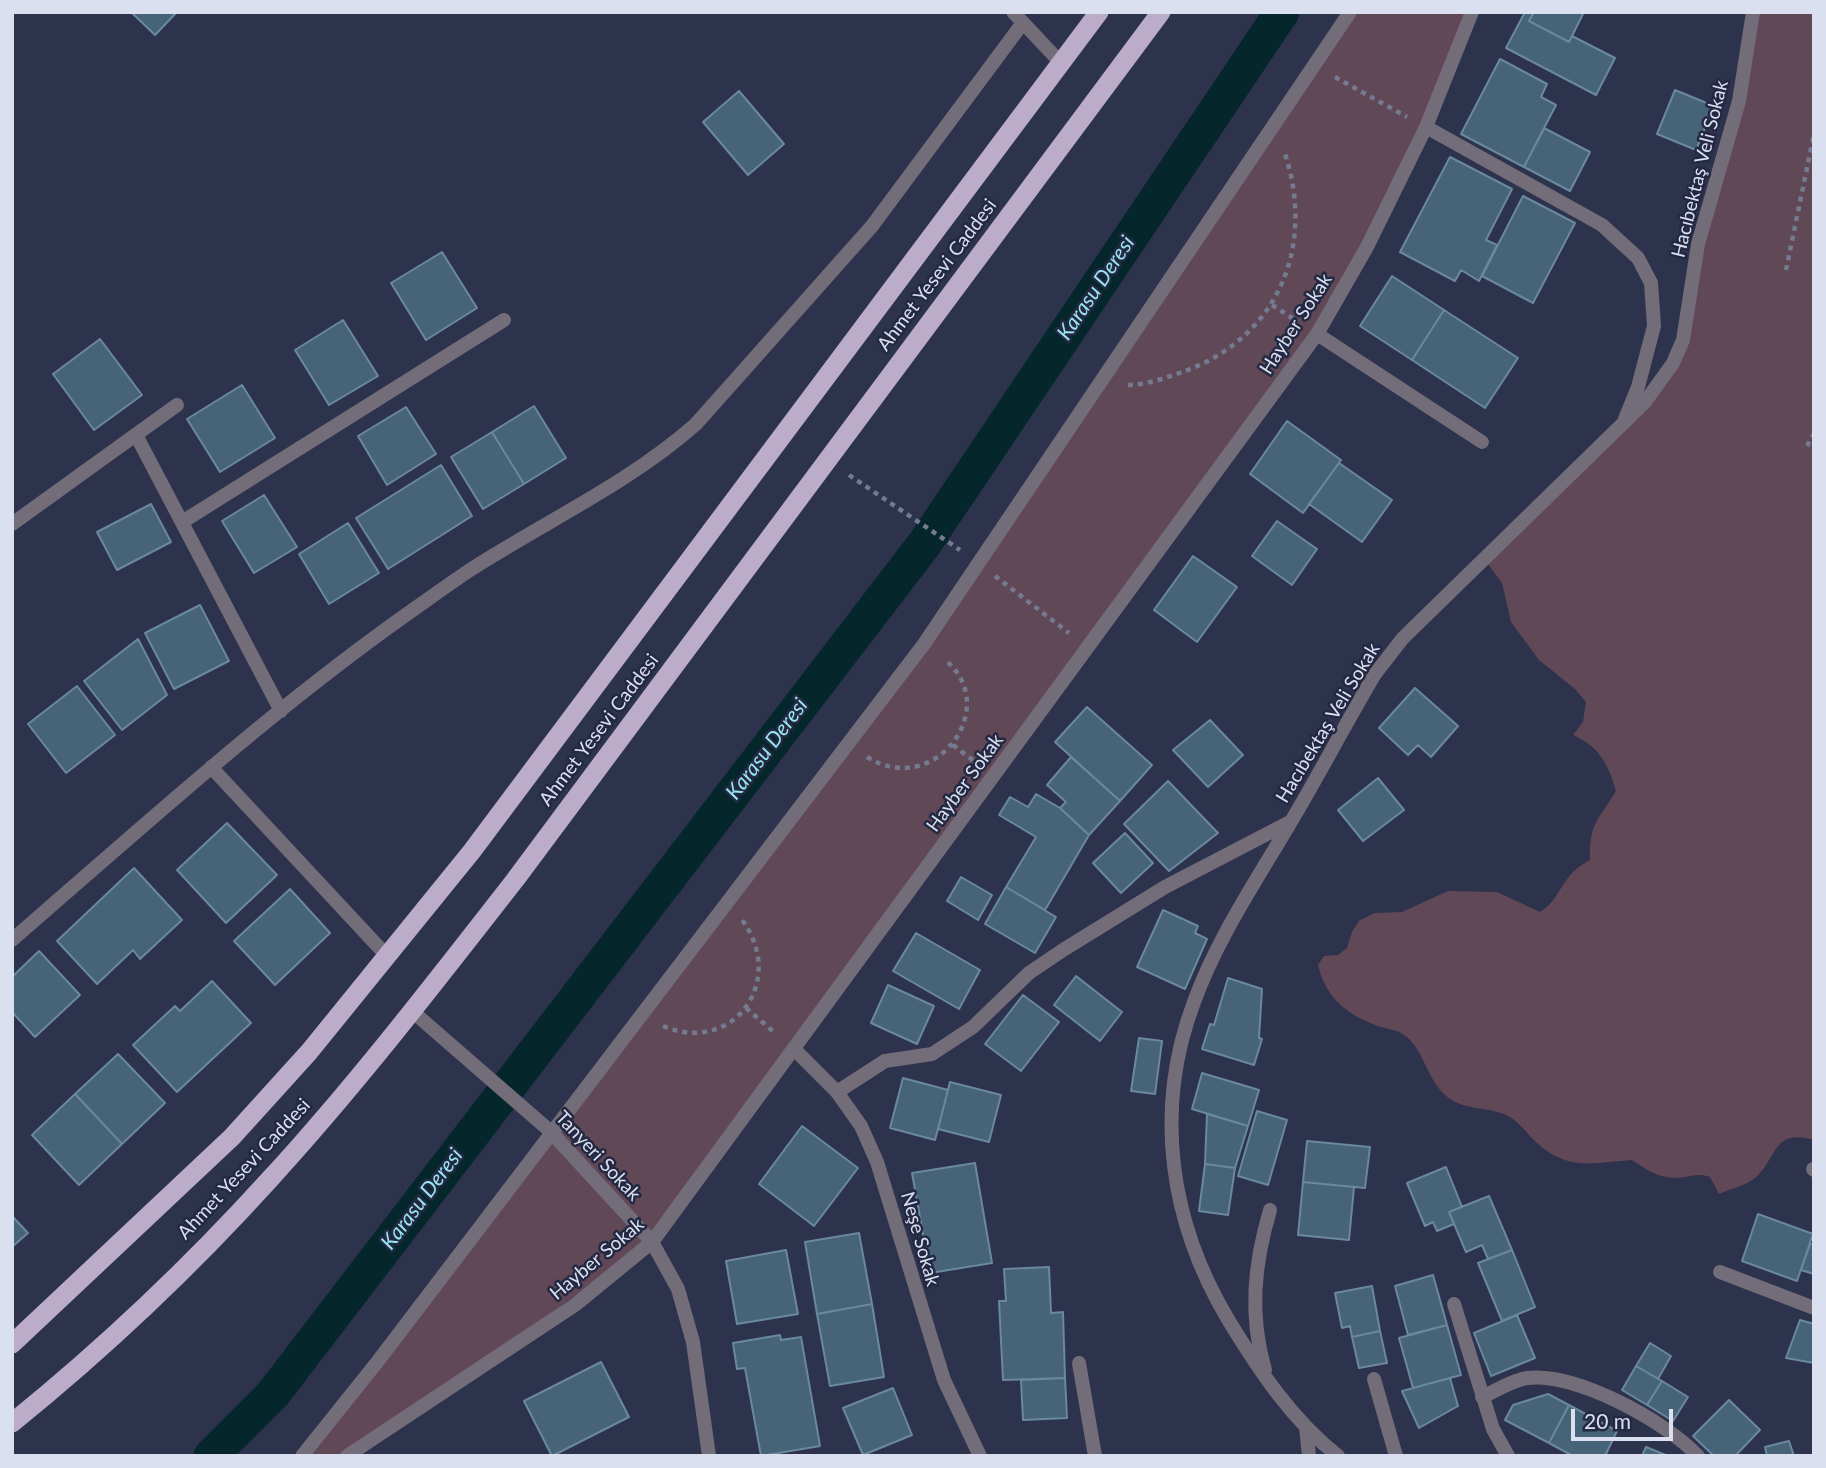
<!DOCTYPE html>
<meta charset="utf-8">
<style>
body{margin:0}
#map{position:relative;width:1826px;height:1468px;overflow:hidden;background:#2d334d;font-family:Lato,sans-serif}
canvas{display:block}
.frame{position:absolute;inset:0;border:14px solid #dbe0f1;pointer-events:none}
.scale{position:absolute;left:1571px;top:1409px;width:102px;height:32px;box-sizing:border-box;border:4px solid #dbe0f1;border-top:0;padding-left:9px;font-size:21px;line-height:24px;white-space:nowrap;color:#dbe0f1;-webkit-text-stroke:5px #242943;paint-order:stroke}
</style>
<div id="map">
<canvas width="1826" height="1468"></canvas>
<div class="frame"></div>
<div class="scale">20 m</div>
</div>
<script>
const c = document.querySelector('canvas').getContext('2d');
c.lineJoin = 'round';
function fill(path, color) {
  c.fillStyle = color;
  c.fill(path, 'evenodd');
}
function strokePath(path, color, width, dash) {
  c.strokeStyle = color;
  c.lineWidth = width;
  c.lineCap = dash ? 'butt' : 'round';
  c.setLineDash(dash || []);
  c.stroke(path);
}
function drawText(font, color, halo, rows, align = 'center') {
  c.font = font + ' Lato,sans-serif';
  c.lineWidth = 5;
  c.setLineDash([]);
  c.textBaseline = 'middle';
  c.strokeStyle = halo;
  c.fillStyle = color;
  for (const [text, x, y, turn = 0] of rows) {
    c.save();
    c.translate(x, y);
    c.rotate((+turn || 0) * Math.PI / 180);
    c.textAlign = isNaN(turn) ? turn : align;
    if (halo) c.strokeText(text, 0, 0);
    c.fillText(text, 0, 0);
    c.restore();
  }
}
fill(new Path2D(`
 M 1350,12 L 1472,12 L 1426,127 L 1317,334 L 652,1242 L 347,1456 L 302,1456 L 850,745 Z
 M 1753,12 L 1814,12 L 1814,1140 C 1772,1128 1778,1158 1755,1178 C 1745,1186 1730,1189 1719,1194 L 1710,1177 C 1696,1172 1689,1178 1675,1178 C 1659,1178 1645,1169 1632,1160 C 1594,1162 1569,1172 1537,1143 C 1525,1132 1520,1122 1506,1115 C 1486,1106 1462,1111 1445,1095 C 1428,1080 1424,1052 1407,1037 C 1397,1029 1390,1030 1378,1026 C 1347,1015 1326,998 1318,965 L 1324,956 L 1338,955 L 1347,948 L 1352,932 L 1359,921 L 1374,913 L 1402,912 L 1448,891 L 1497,892 L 1540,912 C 1561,900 1560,875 1590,860 C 1589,823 1598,821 1616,791 C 1608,764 1600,747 1573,735 L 1583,722 L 1586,702 L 1575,689 L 1539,660 L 1511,622 L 1502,583 L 1485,560 L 1673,363 L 1728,144 Z`), '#614857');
strokePath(new Path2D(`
 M 211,1456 L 273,1394 L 925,543 L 1282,12`), '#05272b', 35);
const building = new Path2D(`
 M 131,12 L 177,12 L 155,35 Z
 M 1525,12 L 1534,12 L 1529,21 L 1569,42 L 1572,36 L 1615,58 L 1596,95 L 1506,48 Z
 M 1534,12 L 1584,12 L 1569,42 L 1529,21 Z
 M 1500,59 L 1547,84 L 1541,97 L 1556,105 L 1524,167 L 1461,134 Z
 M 1675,90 L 1714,106 L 1696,150 L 1657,134 Z
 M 739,91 L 784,144 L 748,175 L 703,122 Z
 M 1544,128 L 1590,152 L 1570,191 L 1524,167 Z
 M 1450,157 L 1512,189 L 1486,240 L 1497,245 L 1479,281 L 1461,270 L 1455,281 L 1400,252 Z
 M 1523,196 L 1575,223 L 1533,303 L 1482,276 Z
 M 442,252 L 477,308 L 426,340 L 391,283 Z
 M 1392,276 L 1444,310 L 1412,360 L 1360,326 Z
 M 1444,310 L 1518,358 L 1485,408 L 1412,360 Z
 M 343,320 L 378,376 L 329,405 L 295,350 Z
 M 100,339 L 142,395 L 94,430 L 53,374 Z
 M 242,385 L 275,438 L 220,472 L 187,419 Z
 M 534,406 L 566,458 L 524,484 L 492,432 Z
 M 406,407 L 436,454 L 387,485 L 358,436 Z
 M 1287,421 L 1341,460 L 1303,513 L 1250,474 Z
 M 492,432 L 524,484 L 483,509 L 451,457 Z
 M 1339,463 L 1392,500 L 1362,542 L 1309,504 Z
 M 441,465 L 472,516 L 388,569 L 356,518 Z
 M 264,495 L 297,547 L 254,573 L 222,521 Z
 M 151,504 L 171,542 L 117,570 L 97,532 Z
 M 1277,521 L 1317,549 L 1292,585 L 1252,556 Z
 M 348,523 L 379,573 L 329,604 L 299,554 Z
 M 1193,556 L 1237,587 L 1197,642 L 1154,610 Z
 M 200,605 L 229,661 L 174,689 L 145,633 Z
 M 138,639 L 167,695 L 122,730 L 84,681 Z
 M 77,686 L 115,735 L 66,773 L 28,724 Z
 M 1415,688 L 1458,726 L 1431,757 L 1418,745 L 1408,755 L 1379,728 Z
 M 1087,707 L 1152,765 L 1120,801 L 1055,742 Z
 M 1210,720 L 1243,755 L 1208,787 L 1173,750 Z
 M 1071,757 L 1120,801 L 1089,835 L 1060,808 L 1066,802 L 1047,785 Z
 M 1378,778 L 1404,810 L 1363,841 L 1338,810 Z
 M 1168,781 L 1218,833 L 1169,871 L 1124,824 Z
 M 1036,794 L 1060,808 L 1089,835 L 1045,910 L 1006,887 L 1036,837 L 999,815 L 1010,797 L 1028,807 Z
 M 227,823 L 277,875 L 226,923 L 177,870 Z
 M 1125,833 L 1153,863 L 1121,893 L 1093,863 Z
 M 134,868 L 182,920 L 140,959 L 133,950 L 97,984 L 57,941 Z
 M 961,877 L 992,895 L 978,920 L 947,901 Z
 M 1006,887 L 1056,917 L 1035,953 L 985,924 Z
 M 290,889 L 330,933 L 275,985 L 234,941 Z
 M 1163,910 L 1198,926 L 1195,933 L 1207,939 L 1185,989 L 1137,967 Z
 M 916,933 L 980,970 L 959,1009 L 893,971 Z
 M 39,951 L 80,995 L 35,1037 L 12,1012 L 12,977 Z
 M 1076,976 L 1122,1012 L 1100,1041 L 1054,1005 Z
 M 1228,978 L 1262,989 L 1259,1038 L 1262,1039 L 1254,1065 L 1202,1049 L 1210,1024 L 1214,1025 Z
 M 212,981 L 251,1023 L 177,1092 L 133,1045 L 175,1006 L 180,1011 Z
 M 888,985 L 934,1006 L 917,1044 L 871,1023 Z
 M 1023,995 L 1059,1022 L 1021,1071 L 985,1044 Z
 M 1139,1038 L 1162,1041 L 1155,1094 L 1131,1091 Z
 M 118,1054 L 165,1103 L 122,1144 L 75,1094 Z
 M 1202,1073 L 1259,1090 L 1248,1126 L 1192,1109 Z
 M 903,1078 L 948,1090 L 935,1140 L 890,1128 Z
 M 950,1082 L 1001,1095 L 989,1142 L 938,1129 Z
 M 75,1094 L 122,1144 L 79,1185 L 32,1135 Z
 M 1257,1111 L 1287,1120 L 1268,1185 L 1238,1176 Z
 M 1207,1114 L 1248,1126 L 1235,1168 L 1205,1164 Z
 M 802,1126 L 858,1168 L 814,1226 L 759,1184 Z
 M 1307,1141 L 1370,1147 L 1365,1188 L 1303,1182 Z
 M 975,1163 L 992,1263 L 930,1273 L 912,1173 Z
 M 1205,1164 L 1235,1168 L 1228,1215 L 1199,1211 Z
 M 1446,1167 L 1462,1207 L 1449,1212 L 1454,1224 L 1437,1231 L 1433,1222 L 1425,1226 L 1407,1183 Z
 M 1303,1182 L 1354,1187 L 1349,1240 L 1298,1235 Z
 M 1489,1196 L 1512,1250 L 1488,1259 L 1482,1245 L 1466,1252 L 1449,1212 Z
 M 1758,1214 L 1813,1234 L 1797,1281 L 1742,1261 Z
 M 12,1216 L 28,1233 L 12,1247 Z
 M 859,1233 L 872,1304 L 817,1314 L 805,1242 Z
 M 1810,1244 L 1814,1245 L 1814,1274 L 1801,1270 Z
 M 786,1250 L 798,1314 L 737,1324 L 726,1261 Z
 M 1512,1250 L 1535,1307 L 1502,1321 L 1478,1263 Z
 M 1049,1267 L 1051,1313 L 1063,1312 L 1065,1378 L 1003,1380 L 999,1301 L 1006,1301 L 1004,1269 Z
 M 1433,1275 L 1447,1325 L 1408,1335 L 1395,1286 Z
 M 1372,1286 L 1380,1331 L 1352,1337 L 1350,1326 L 1342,1328 L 1335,1293 Z
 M 872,1304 L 884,1377 L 830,1386 L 817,1314 Z
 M 1517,1315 L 1535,1358 L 1491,1376 L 1474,1333 Z
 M 1800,1320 L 1814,1324 L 1814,1363 L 1786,1358 Z
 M 1447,1325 L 1461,1375 L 1413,1388 L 1399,1338 Z
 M 1380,1331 L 1387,1363 L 1359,1368 L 1352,1337 Z
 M 780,1335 L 781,1340 L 801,1337 L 820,1446 L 761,1456 L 745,1368 L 737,1369 L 733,1343 Z
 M 1650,1343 L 1671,1356 L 1658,1379 L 1636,1366 Z
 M 601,1362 L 629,1417 L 552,1456 L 524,1401 Z
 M 1636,1366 L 1662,1381 L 1647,1405 L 1622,1390 Z
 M 1065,1378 L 1067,1418 L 1023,1420 L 1021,1380 Z
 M 1450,1378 L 1458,1406 L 1419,1428 L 1402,1391 Z
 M 1662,1381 L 1688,1397 L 1673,1421 L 1647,1405 Z
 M 893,1388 L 912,1435 L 863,1455 L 843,1408 Z
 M 1548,1394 L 1569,1405 L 1549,1443 L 1505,1420 L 1513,1405 Z
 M 1729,1400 L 1760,1430 L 1735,1456 L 1714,1456 L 1693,1436 Z
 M 1569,1405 L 1617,1431 L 1605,1456 L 1573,1456 L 1549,1443 Z
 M 1789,1441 L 1794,1456 L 1767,1456 L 1765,1447 Z
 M 1646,1447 L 1668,1456 L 1642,1456 Z`);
fill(building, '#466377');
strokePath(building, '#6a889e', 2);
strokePath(new Path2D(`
 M 1335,77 L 1407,117
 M 1786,270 L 1814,134
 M 1272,305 L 1298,322
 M 1128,385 C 1147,385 1168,377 1185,371 C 1280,336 1316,244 1284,151
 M 1807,446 L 1814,434
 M 849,475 L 960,550
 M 995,576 L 1069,633
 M 953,745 L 974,761
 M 867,757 C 935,800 1004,706 944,659
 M 746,1008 L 775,1033
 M 663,1026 C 734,1056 787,980 742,920`), '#747a90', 4.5, [5, 5]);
strokePath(new Path2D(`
 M 1426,127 L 1602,225 L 1638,258 L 1651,283 L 1654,326 L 1638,387 L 1625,419
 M 1317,334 L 1482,442
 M 837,1092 L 885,1061 L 932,1054 L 973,1027 L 1029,973 L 1063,950 L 1165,887 L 1290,822
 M 1813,1169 L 1814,1170
 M 1720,1272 L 1814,1308
 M 1454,1304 L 1493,1429 L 1508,1456
 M 1079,1363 L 1095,1456
 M 1265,1370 C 1249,1315 1254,1265 1270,1210
 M 1374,1379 L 1396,1456
 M 1482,1397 C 1496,1391 1512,1380 1527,1378 C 1576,1372 1665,1421 1698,1456
 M 1306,1427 L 1309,1456
 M 1338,1456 C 1292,1420 1259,1370 1229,1321 C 1170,1223 1153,1111 1194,1002 C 1216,941 1253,886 1286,830 C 1317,779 1344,726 1375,674 L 1403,638 L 1645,402 L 1673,363 L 1683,340 L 1698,244 L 1739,101 L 1753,12`), '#736c79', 14);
strokePath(new Path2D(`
 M 1013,12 L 1061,63
 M 136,435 L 281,711
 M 182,522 L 504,320
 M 12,524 L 177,405
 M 211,767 L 387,956
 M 12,940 C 139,830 263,717 400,619 C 423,603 446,586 470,570 C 546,521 628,484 696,424 L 872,226 L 1022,24
 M 412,1011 L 550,1131 L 652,1242 L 678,1289 L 693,1342 L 709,1456
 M 795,1050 L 837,1092 L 861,1126 L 877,1162 L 944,1380 L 980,1456
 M 302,1456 L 378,1361 L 924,644 L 1350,12
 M 347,1456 L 575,1305 L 652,1242 L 1317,334 L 1367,247 L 1426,127 L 1472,12`), '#736c79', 14);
strokePath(new Path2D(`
 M 12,1344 L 232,1137 L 309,1052 L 472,851 L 1099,12
 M 12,1423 C 101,1351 193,1264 270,1179 C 357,1084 436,981 515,880 L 1161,12`), '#bbacca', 19);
drawText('19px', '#dbe0f1', '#242943', [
 ["Hacıbektaş Veli Sokak",1700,169,-76],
 ["Ahmet Yesevi Caddesi",937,275,-53],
 ["Hayber Sokak",1296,324,-57],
 ["Hacıbektaş Veli Sokak",1328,723,-59],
 ["Ahmet Yesevi Caddesi",599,730,-53],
 ["Hayber Sokak",965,783,-54],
 ["Tanyeri Sokak",598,1156,47],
 ["Ahmet Yesevi Caddesi",244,1169,-47],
 ["Neşe Sokak",920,1239,74],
 ["Hayber Sokak",597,1259,-40]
]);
drawText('italic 21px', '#98e7f0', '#242943', [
 ["Karasu Deresi",1096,288,-56],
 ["Karasu Deresi",767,749,-53],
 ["Karasu Deresi",422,1199,-53]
]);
</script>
